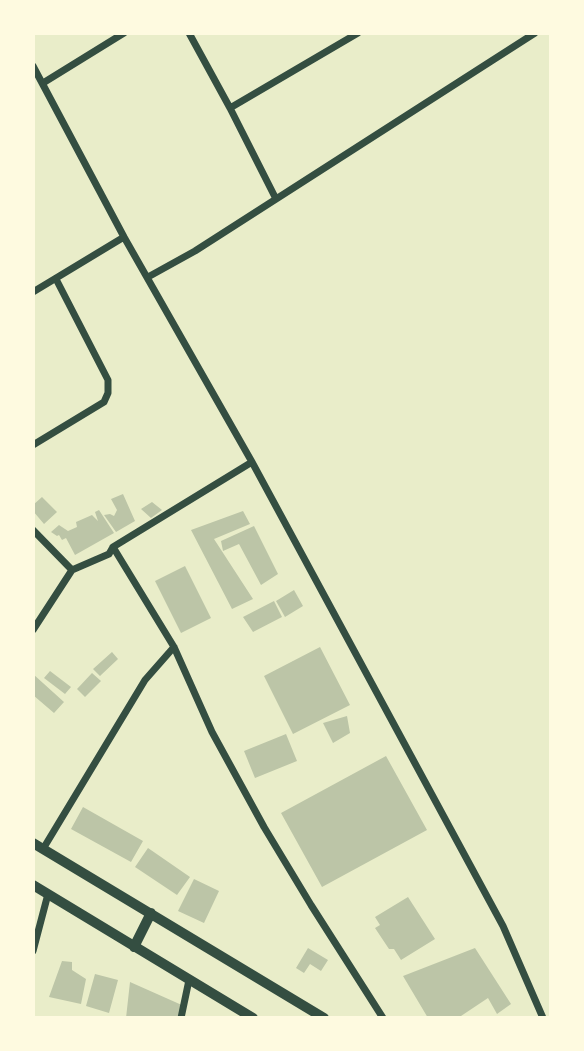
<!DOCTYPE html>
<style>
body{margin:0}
#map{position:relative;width:584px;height:1051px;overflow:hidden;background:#e9edc9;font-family:Signika,sans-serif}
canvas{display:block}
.frame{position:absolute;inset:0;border:35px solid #fefae0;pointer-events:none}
</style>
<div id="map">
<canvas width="584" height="1051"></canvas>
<div class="frame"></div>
</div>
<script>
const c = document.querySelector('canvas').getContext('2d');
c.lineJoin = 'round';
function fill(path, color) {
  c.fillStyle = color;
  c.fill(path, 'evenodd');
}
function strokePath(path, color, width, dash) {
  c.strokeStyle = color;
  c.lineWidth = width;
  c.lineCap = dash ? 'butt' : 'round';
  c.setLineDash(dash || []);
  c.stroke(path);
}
fill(new Path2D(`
 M 123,494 L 135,521 L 116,532 L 104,515 L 110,514 L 114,516 L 117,510 L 111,499 Z
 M 42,497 L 57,512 L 44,524 L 33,511 L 33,505 Z
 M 152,502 L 162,510 L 151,518 L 141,509 Z
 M 99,510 L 114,533 L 75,555 L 66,538 L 62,540 L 59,535 L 57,536 L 51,532 L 59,525 L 68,531 L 77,527 L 76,522 L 92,515 L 98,521 L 95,512 Z
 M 243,511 L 250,524 L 214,539 L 253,599 L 232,609 L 191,530 Z
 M 254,526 L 278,574 L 261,585 L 239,544 L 223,551 L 221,541 Z
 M 185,566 L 211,618 L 181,633 L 155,581 Z
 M 294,590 L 303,606 L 285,617 L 276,601 Z
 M 274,601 L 282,617 L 253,632 L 243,617 Z
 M 320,647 L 350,705 L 293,734 L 264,676 Z
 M 112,652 L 118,659 L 100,676 L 93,669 Z
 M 50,671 L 71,687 L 65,694 L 44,678 Z
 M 92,673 L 101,681 L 85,697 L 77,689 Z
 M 33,674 L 64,702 L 54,713 L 33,695 Z
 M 347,716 L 350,733 L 333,743 L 323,723 Z
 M 286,734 L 297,761 L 255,778 L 244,751 Z
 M 386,756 L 427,830 L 322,887 L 281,813 Z
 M 83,807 L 143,841 L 131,862 L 71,829 Z
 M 148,848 L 190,877 L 177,895 L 135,867 Z
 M 194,879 L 219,891 L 204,923 L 178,911 Z
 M 408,897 L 435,939 L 401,960 L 394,949 L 389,949 L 375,928 L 380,925 L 375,917 Z
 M 308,948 L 328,960 L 321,971 L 310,964 L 304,973 L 296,968 Z
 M 475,948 L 511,1004 L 497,1014 L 488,998 L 458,1018 L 428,1018 L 403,976 Z
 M 62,961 L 72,962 L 72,970 L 86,979 L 81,1004 L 49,997 Z
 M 95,974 L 118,980 L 109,1013 L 86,1006 Z
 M 130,982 L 184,1006 L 177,1018 L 126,1018 Z`), '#bcc5a7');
strokePath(new Path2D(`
 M 189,33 L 230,108 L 276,199
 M 33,66 L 124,237 L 252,462 L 503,926 L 543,1018
 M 43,83 L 124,33
 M 230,108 L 358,33
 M 148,277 L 195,251 L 535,33
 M 33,292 L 124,237
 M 33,445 L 104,402 L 108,393 L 108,380 L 56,279
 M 33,530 L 72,570
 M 113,547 L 174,647 L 212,732 L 264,827 L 311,905 L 383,1018
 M 33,630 L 72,570 L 109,554 L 113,547 L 252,462
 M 43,849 L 145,680 L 174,647
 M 33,951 L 48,894
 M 181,1018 L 189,980`), '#344e41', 7);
strokePath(new Path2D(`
 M 33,843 L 324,1018
 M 33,885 L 253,1018
 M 134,947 L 151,913`), '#344e41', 10);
</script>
